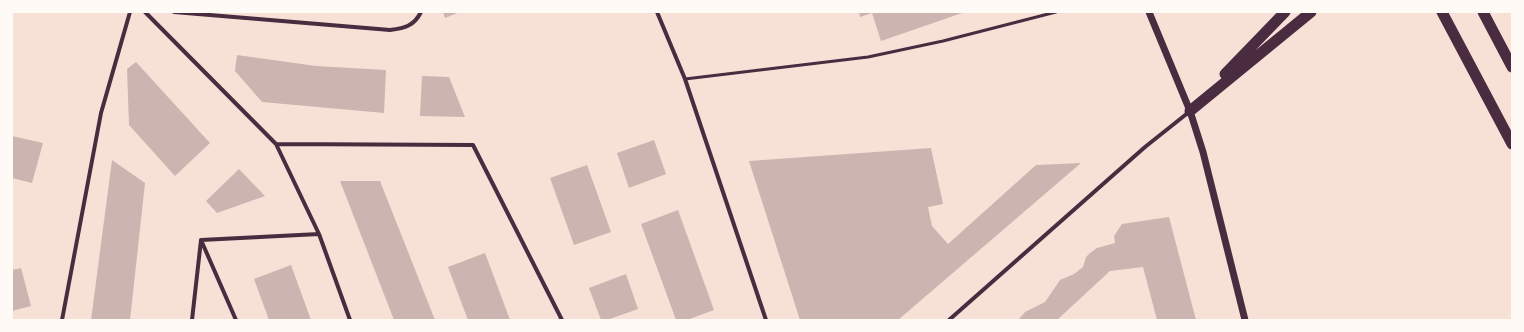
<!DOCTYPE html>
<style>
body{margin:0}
#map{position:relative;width:1524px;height:332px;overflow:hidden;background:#f7e1d7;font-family:Lora,serif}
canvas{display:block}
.frame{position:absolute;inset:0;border:13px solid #fffaf5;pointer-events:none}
</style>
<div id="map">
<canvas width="1524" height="332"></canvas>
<div class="frame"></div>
</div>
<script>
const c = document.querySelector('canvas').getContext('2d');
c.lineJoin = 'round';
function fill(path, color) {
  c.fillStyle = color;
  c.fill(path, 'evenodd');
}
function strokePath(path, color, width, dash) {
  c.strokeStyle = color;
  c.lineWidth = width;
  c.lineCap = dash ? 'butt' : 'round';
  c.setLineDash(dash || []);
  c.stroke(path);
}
fill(new Path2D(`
 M 443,12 L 460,12 L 445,18 Z
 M 859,12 L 965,12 L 881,41 L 872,13 L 860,17 Z
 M 237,55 L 316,66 L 386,70 L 384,113 L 262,102 L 235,71 Z
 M 136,62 L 210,143 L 175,176 L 129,125 L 127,69 Z
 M 422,76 L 449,77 L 465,117 L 420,116 Z
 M 12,136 L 43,143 L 32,183 L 12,178 Z
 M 654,140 L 666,174 L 629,188 L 617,153 Z
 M 931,148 L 943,204 L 928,207 L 932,226 L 948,244 L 1036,165 L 1081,163 L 898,320 L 800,320 L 749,161 Z
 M 112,160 L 145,183 L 130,320 L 91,320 Z
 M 587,165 L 611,232 L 574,245 L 550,178 Z
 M 239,169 L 265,196 L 217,213 L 206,201 Z
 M 340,181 L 380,181 L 435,320 L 394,320 Z
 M 678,210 L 714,310 L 687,320 L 676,320 L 641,224 Z
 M 1169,217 L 1196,320 L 1157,320 L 1143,267 L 1110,271 L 1057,320 L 1018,320 L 1025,312 L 1045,302 L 1060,280 L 1074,274 L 1083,267 L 1086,257 L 1090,253 L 1097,248 L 1115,243 L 1114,236 L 1122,224 Z
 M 485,253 L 497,285 L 510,320 L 468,320 L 448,267 Z
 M 291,265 L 311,320 L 269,320 L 254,279 Z
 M 21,268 L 31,306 L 12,311 L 12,270 Z
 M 626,274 L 638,309 L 607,320 L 601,320 L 589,288 Z`), '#ccb4b1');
strokePath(new Path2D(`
 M 685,79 L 868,57 L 943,41 L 1056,12`), '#4a2c40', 3);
strokePath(new Path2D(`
 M 145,12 L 276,144 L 319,234 L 350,320
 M 174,12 L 390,30 C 405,28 414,26 421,12
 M 657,12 L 685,79 L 766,320
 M 276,144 L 473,145 L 562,320
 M 201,240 L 319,234
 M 201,240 L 236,320
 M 62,320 L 101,113 L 130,12
 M 192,320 L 201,240
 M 949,320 L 1145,147 L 1189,112`), '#4a2c40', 4);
strokePath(new Path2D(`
 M 1149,12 L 1190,111 L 1203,152 L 1245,320`), '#4a2c40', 7);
strokePath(new Path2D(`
 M 1442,12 L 1512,144
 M 1483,12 L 1512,67
 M 1225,74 L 1285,12
 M 1190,111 L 1311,12`), '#4a2c40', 11);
</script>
